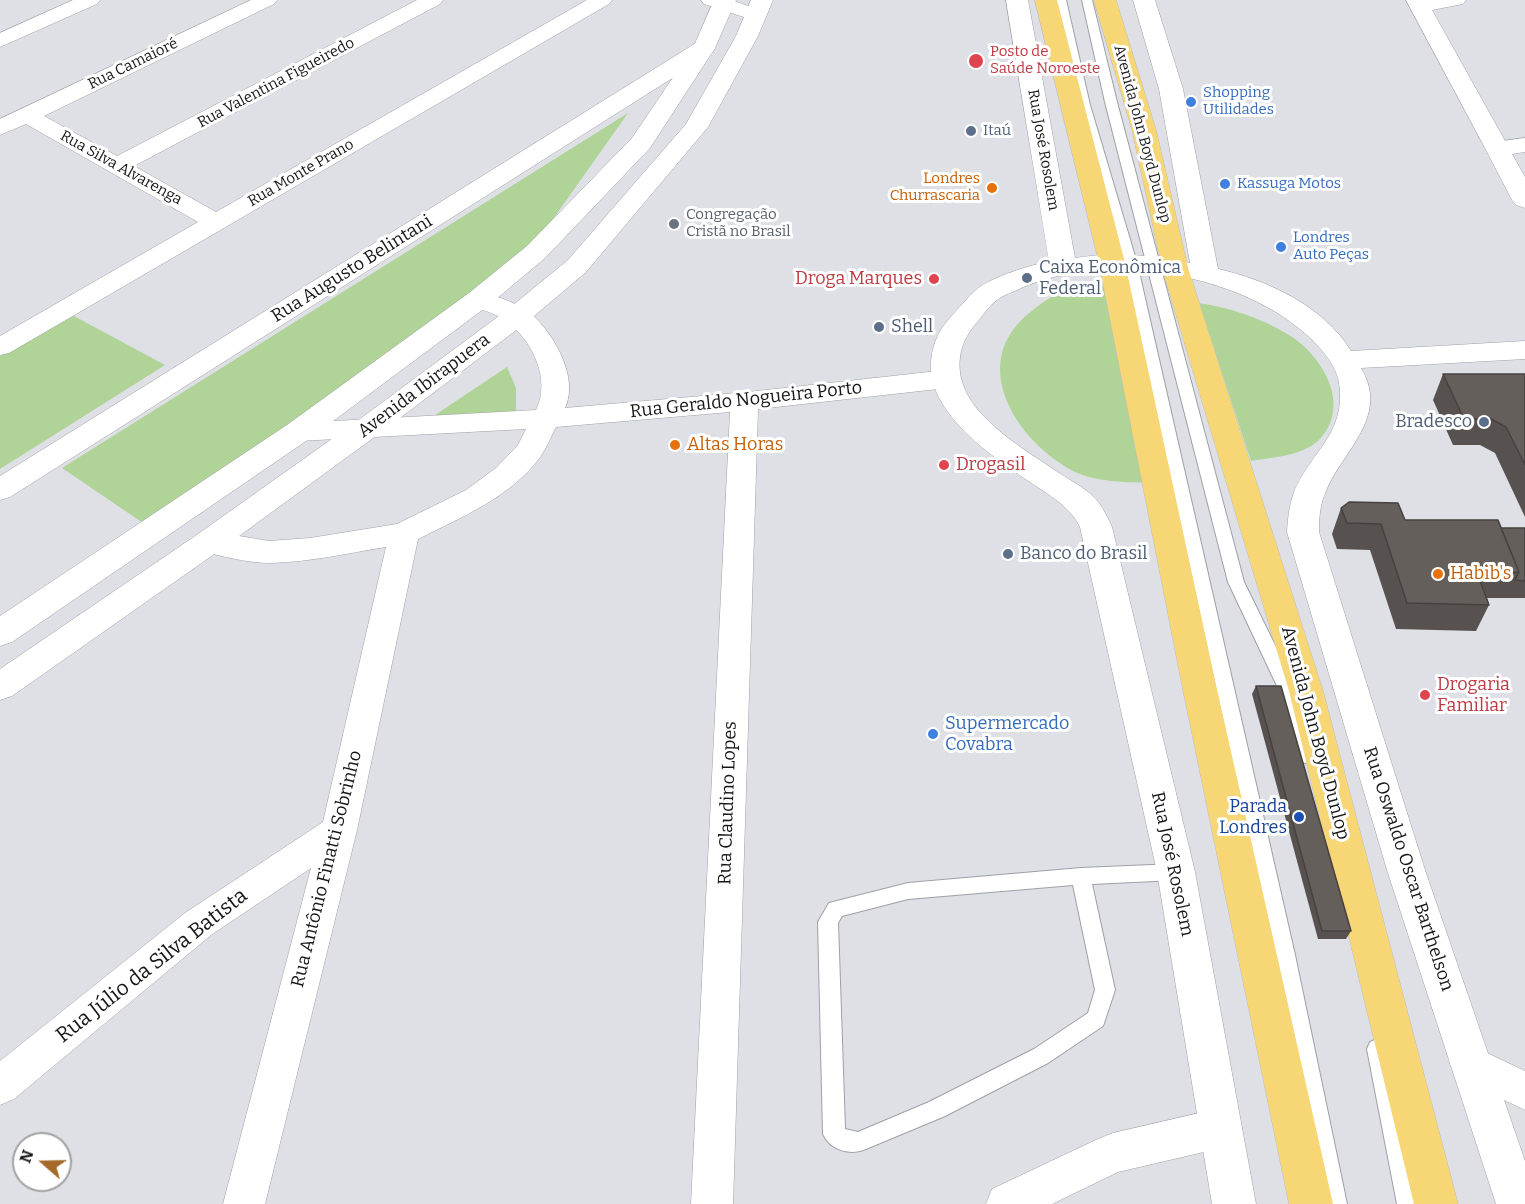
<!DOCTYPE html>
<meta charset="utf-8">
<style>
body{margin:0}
#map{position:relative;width:1525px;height:1204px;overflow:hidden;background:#dee0e6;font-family:Bitter,serif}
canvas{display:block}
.north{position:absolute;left:12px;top:1132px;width:60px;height:60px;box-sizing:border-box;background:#fff;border:2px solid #a2a2a3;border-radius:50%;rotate:290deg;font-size:16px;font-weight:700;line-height:24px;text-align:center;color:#161619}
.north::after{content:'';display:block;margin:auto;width:21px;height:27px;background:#a46a2a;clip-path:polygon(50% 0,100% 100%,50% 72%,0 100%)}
</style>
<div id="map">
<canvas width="1525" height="1204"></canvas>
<div class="north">N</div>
</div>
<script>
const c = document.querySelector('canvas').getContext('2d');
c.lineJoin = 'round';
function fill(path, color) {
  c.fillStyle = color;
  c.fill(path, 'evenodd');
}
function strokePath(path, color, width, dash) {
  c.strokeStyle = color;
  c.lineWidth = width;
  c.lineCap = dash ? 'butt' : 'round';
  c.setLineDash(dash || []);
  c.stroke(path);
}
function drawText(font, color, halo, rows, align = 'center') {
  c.font = font + ' Bitter,serif';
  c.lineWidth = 6;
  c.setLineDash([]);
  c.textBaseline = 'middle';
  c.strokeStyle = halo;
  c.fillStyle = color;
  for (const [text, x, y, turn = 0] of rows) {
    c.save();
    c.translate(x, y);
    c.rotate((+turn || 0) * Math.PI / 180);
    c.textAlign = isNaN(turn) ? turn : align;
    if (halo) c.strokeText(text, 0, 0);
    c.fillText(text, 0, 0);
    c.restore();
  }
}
fill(new Path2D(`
 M 628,113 L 546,229 L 516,266 L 146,525 L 62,468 Z
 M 1108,284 L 1154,483 C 1129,482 1097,483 1073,471 C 1017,441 967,365 1028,314 C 1038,306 1050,296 1063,292 C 1077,287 1093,287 1108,284 Z
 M 1199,303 C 1231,308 1261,318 1289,335 C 1322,355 1352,405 1320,439 C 1303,456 1274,457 1251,461 Z
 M 72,315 L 165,365 L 0,469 L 0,356 Z
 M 507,367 L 516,388 L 516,413 L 423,423 Z`), '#b0d397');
const lane = new Path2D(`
 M 1056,0 L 1066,0 L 1090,105 L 1137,263 L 1295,955 L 1347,1204 L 1325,1204 L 1275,955 L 1123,263 L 1078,105 Z
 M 1082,0 L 1092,0 L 1117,102 L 1244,582 L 1295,686 L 1314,756 L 1311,761 L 1305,763 L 1299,761 L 1296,756 L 1277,686 L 1228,582 L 1105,102 Z
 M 1176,864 L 1183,866 L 1186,872 L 1183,878 L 1176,880 L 1092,884 L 1115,990 L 1103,1026 L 1048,1063 L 945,1116 L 866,1149 C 850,1156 830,1150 823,1134 L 818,922 L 829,903 L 908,883 L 1081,868 ZM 1073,885 L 1095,990 L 1088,1013 L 1034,1049 L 929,1102 L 858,1132 L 845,1129 L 838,923 L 842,916 L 908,899 Z
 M 1377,1039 L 1384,1042 L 1387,1049 L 1419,1204 L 1397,1204 L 1367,1049 L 1370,1042 Z`);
const street = new Path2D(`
 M 73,0 L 100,0 L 97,4 L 0,47 L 0,33 Z
 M 251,0 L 277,0 L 274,4 L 44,116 L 117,156 L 417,0 L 443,0 L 440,4 L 134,166 L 216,212 L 587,0 L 612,0 L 609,4 L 9,353 L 0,355 L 0,336 L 198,222 L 26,124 L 0,135 L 0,119 Z
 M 701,0 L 731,0 L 763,11 L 766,15 L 763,19 L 756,21 L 704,4 Z
 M 1406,0 L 1466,0 L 1463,4 L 1432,10 L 1509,148 L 1505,153 L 1497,155 L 1489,153 L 1485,148 Z
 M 704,42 L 712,43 L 715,48 L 712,53 L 10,497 L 0,500 L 0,476 L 696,43 Z
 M 479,291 C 493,295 514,302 526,310 C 552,329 580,377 565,408 L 748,392 L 947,370 L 957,373 L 961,379 L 957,385 L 947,388 L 758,409 L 733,1204 L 691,1204 L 730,412 L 556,427 C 551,436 547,447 541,456 C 511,497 462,517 418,539 L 357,830 L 265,1204 L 223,1204 L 311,868 L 211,935 L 14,1099 L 0,1105 L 0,1061 L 185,913 L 323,822 L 386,547 C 348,553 310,562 271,563 C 248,563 220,556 198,550 L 194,542 L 198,534 L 209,531 L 269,541 L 310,538 L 397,524 L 466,490 L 496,468 L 518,445 L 526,429 L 298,441 L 288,439 L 284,432 L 288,425 L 298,423 L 536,410 C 551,380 533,342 508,322 C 498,314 482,310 470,305 L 466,299 L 470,293 Z
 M 1470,1045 L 1525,1071 L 1525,1110 L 1456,1077 L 1450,1064 L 1456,1051 Z
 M 1221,1108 L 1236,1114 L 1242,1128 L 1236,1142 L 1221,1148 L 1118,1172 L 1052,1204 L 986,1204 L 992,1189 L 1098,1139 L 1113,1133 Z`);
const secondary = new Path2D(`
 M 714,0 L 736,0 L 715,48 L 650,148 L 545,258 L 489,305 L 309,439 L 12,642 L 0,646 L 0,616 L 287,425 L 469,293 L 527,246 L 632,138 L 693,48 Z
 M 751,0 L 773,0 L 758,36 L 708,127 L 586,272 L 527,322 L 380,433 L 220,550 L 12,696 L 0,700 L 0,669 L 198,534 L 360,419 L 507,310 L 568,260 L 686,124 L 736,36 Z
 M 1006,0 L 1028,0 L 1075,258 C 1113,252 1153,255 1190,263 L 1159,89 L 1133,0 L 1155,0 L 1183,89 L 1218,269 C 1267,280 1324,306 1351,351 L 1525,341 L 1525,359 L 1361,368 C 1390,417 1343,450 1326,491 C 1320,504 1319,517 1319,532 L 1425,870 L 1525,1161 L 1525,1204 L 1496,1204 L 1387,870 L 1287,532 C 1288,518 1289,506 1294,492 C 1311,452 1347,432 1339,383 C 1336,361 1313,339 1296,326 C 1227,272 1103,252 1021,288 C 1014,292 1003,295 997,300 C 990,305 984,313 979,320 C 964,336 956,355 961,378 C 970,419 1027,451 1059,473 C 1073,482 1089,490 1099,503 C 1104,510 1108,519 1112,527 L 1195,872 L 1256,1204 L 1212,1204 L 1157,872 L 1080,527 C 1070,506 1049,495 1030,482 C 993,457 930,415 931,365 C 931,348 938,331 949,319 C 958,309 967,298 977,289 C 990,278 1032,264 1049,262 Z
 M 1525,138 L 1525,152 L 1512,154 L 1525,177 L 1525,208 L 1516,205 L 1512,200 L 1485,148 L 1488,143 Z`);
const primary = new Path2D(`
 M 1035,0 L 1057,0 L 1125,263 L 1216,685 L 1333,1204 L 1289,1204 L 1182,685 L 1099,263 Z
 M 1094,0 L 1116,0 L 1156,130 L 1188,268 L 1323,691 L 1458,1204 L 1414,1204 L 1289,691 L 1162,268 L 1132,130 Z`);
strokePath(lane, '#9ea0a6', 2);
strokePath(street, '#9ea0a6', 1);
strokePath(secondary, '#9ea0a6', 1);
strokePath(primary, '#bebebf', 1);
fill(lane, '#fff');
fill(street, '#fff');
fill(secondary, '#fff');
fill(primary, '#f7d676');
fill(new Path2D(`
 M 1443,374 L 1525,374 L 1525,517 L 1495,453 L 1480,445 L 1453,445 L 1433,400 Z
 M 1341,508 L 1405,520 L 1501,528 L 1525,528 L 1525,598 L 1487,598 L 1489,605 L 1476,631 L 1396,629 L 1370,550 L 1337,549 L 1332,534 Z
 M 1256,686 L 1351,931 L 1346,939 L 1318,939 L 1252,694 Z`), '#57524f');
const building = new Path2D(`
 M 1443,374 L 1525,374 L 1525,465 L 1506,427 L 1491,419 L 1464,419 Z
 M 1349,502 L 1398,503 L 1405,520 L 1498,520 L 1519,572 L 1477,573 L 1489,605 L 1407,603 L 1381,524 L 1347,523 L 1341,508 Z
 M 1501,528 L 1525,528 L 1525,581 L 1515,580 L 1519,572 Z
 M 1256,686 L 1281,686 L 1351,931 L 1322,931 Z`);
fill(building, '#655f5c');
strokePath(building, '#474240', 1.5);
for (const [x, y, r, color] of [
 [976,61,8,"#e0444e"],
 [1191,102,6,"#3f7fe0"],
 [971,131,6,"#5c6f8a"],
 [1225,184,6,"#3f7fe0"],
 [992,188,6,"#e8710a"],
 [674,224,6,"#6b7280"],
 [1281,247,6,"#3f7fe0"],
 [1027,278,6,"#5c6f8a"],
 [934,279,6,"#e0444e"],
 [879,327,6,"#5c6f8a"],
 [1484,422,6,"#5c6f8a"],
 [675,445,6,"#e8710a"],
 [944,465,6,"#e0444e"],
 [1008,554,6,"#5c6f8a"],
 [1438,574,6,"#e8710a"],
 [1425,695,6,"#e0444e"],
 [933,734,6,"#3f7fe0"],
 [1299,817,6,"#1a4fb4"]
]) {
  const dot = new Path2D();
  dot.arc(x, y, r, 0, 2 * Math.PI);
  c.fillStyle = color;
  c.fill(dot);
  strokePath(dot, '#fff', 2);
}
drawText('15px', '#be3a42', '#fff', [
 ["Posto de",990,52],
 ["Saúde Noroeste",990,69]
], 'left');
drawText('15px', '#161619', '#fff', [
 ["Rua Camaioré",133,64,-26],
 ["Rua Valentina Figueiredo",276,83,-28],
 ["Avenida John Boyd Dunlop",1142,134,75],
 ["Rua José Rosolem",1043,150,80],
 ["Rua Silva Alvarenga",121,168,29],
 ["Rua Monte Prano",301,173,-30]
]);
drawText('15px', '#366cbe', '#fff', [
 ["Shopping",1203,93],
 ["Utilidades",1203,110],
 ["Kassuga Motos",1237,184],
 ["Londres",1293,238],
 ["Auto Peças",1293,255]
], 'left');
drawText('15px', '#4e5e75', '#fff', [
 ["Itaú",983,131]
], 'left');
drawText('15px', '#c56008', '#fff', [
 ["Londres",980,179],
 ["Churrascaria",980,196]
], 'right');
drawText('15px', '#5b616d', '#fff', [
 ["Congregação",686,215],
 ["Cristã no Brasil",686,232]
], 'left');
drawText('18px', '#4e5e75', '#fff', [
 ["Caixa Econômica",1039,268],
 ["Federal",1039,289],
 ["Shell",891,327],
 ["Bradesco",1472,422,"right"],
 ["Banco do Brasil",1020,554]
], 'left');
drawText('18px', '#161619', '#fff', [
 ["Rua Augusto Belintani",352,269,-32],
 ["Avenida Ibirapuera",424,386,-37],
 ["Rua Geraldo Nogueira Porto",746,400,-6],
 ["Avenida John Boyd Dunlop",1315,733,75],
 ["Rua Claudino Lopes",728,803,-88],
 ["Rua José Rosolem",1172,864,78],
 ["Rua Antônio Finatti Sobrinho",327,869,-76],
 ["Rua Oswaldo Oscar Barthelson",1408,869,72]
]);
drawText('18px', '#be3a42', '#fff', [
 ["Droga Marques",922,279,"right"],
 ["Drogasil",956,465],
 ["Drogaria",1437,685],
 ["Familiar",1437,706]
], 'left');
drawText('18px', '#c56008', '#fff', [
 ["Altas Horas",687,445],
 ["Habib's",1450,574]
], 'left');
drawText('18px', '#366cbe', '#fff', [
 ["Supermercado",945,724],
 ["Covabra",945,745]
], 'left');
drawText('18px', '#164399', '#fff', [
 ["Parada",1287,807],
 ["Londres",1287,828]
], 'right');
drawText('21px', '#161619', '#fff', [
 ["Rua Júlio da Silva Batista",152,966,-38]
]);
</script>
